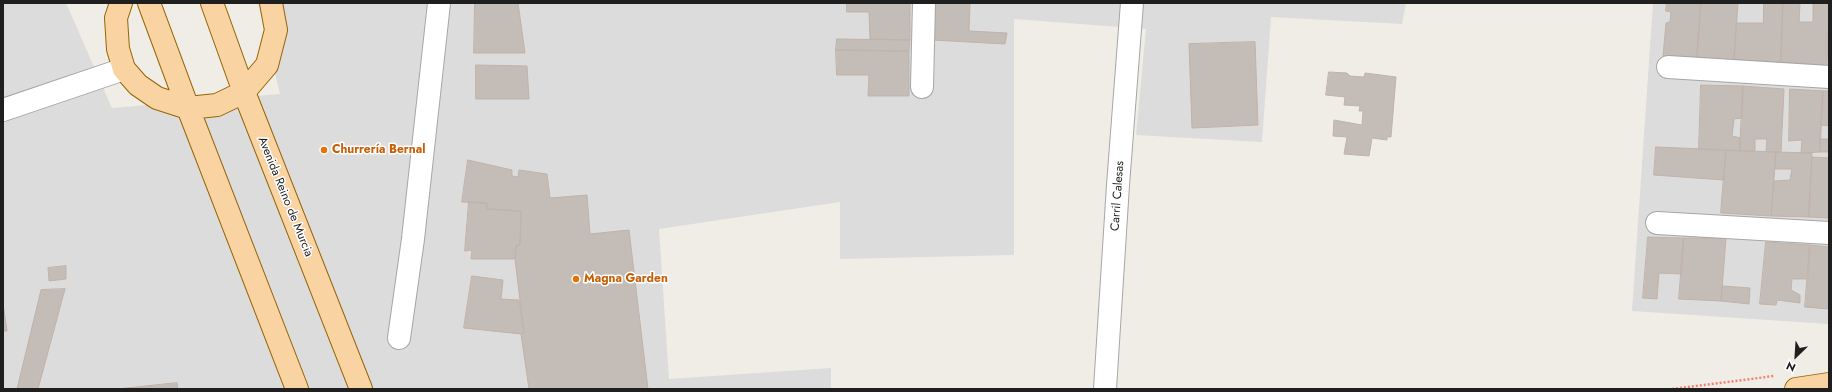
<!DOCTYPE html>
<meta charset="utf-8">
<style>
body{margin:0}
#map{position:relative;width:1832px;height:392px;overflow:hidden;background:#f0ede6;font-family:Jost,sans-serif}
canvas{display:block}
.frame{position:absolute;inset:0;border:4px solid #1f1f1f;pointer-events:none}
.north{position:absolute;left:1776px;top:336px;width:40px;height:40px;-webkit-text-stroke:3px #fff;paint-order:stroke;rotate:205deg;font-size:11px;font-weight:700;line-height:16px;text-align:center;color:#1f1f1f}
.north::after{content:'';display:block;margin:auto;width:14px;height:18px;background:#1f1f1f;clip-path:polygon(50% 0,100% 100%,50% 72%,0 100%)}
</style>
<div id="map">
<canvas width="1832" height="392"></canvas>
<div class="frame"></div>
<div class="north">N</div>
</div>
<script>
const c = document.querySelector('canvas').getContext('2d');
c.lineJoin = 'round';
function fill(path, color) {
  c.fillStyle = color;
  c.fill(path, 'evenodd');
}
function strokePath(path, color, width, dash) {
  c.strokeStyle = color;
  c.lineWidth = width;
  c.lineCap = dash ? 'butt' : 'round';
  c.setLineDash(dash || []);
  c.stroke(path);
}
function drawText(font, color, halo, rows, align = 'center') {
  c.font = font + ' Jost,sans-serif';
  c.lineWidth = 3;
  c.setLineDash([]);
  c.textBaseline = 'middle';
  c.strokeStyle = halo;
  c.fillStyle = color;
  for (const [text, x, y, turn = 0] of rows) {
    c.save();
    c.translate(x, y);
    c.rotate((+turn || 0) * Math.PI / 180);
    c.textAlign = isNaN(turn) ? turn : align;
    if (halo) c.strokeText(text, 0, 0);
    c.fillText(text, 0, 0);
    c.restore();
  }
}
fill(new Path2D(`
 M 3,3 L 66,3 L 112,108 L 280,94 L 258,3 L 1406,3 L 1402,24 L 1271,17 L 1262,142 L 1136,135 L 1146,29 L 1014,19 L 1014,255 L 840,259 L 840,202 L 659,229 L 669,379 L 831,368 L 831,389 L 3,389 Z
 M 1653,3 L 1829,3 L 1829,324 L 1632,311 Z`), '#dddcdc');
const building = new Path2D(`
 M 475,3 L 518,3 L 525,53 L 474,53 Z
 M 847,3 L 910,3 L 910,40 L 870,39 L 869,12 L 847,12 Z
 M 935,3 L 970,3 L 969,31 L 1007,33 L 1005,44 L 933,40 Z
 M 1667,3 L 1701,3 L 1697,58 L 1663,56 L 1666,23 L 1670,22 L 1671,12 L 1666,11 Z
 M 1701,3 L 1738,3 L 1734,60 L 1697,58 Z
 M 1764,3 L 1783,3 L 1781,62 L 1734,60 L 1736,23 L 1763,23 Z
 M 1783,3 L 1800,3 L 1799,22 L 1813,22 L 1813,3 L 1829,3 L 1827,65 L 1781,62 Z
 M 837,39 L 910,40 L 909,51 L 836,50 Z
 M 1255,42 L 1258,125 L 1192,128 L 1189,44 Z
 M 836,50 L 909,51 L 909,96 L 868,96 L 869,75 L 837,75 Z
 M 476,65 L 527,66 L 529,99 L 476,99 Z
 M 1329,72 L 1347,73 L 1350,76 L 1364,77 L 1365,73 L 1396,77 L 1391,137 L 1387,137 L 1387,140 L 1372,138 L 1369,156 L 1344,154 L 1347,137 L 1333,136 L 1334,120 L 1362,125 L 1363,111 L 1359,111 L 1360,106 L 1344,105 L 1345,97 L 1326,95 Z
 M 1701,85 L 1743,86 L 1742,118 L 1734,119 L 1732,136 L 1741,138 L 1740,151 L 1699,149 Z
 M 1743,86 L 1784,89 L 1781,152 L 1766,152 L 1767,139 L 1755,139 L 1755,151 L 1740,151 Z
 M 1790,89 L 1823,91 L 1820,152 L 1801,153 L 1802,140 L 1789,141 Z
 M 1823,91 L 1829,91 L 1829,126 L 1821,125 Z
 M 1820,139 L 1829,139 L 1829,152 L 1820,152 Z
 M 1656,147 L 1726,150 L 1724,180 L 1654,175 Z
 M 1726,150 L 1776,152 L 1771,216 L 1721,213 Z
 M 1776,152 L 1812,153 L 1809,217 L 1771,216 L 1774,181 L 1790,180 L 1792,169 L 1775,169 Z
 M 1812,157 L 1829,158 L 1829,218 L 1809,217 Z
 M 468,160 L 512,170 L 512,176 L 518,177 L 519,170 L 547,174 L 550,198 L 587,195 L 590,234 L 629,230 L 648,389 L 529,389 L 521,334 L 524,333 L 515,259 L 516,246 L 520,245 L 521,211 L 487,209 L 487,203 L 462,202 Z
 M 469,202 L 487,203 L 487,209 L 521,211 L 520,245 L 516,246 L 515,259 L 471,259 L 472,250 L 465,251 Z
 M 1648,237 L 1684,238 L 1681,274 L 1659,273 L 1657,299 L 1643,298 Z
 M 1684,238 L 1726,238 L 1721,301 L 1679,299 Z
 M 1766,242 L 1810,245 L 1808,279 L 1792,279 L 1791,290 L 1800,295 L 1800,303 L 1777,300 L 1776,305 L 1760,304 Z
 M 1810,245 L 1829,247 L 1829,309 L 1805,307 Z
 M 66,266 L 66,279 L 49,281 L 48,268 Z
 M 472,276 L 503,280 L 501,299 L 519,300 L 524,333 L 521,334 L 464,328 Z
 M 1723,286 L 1750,288 L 1749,304 L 1721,301 Z
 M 65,289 L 38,389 L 17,389 L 41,290 Z
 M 3,303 L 7,331 L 3,331 Z
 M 177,383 L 178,389 L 118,389 Z`);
fill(building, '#c4bcb6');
strokePath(building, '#c1b3a9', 1);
const minor = new Path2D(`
 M 1668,67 L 1829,77
 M 922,87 L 924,3
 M 3,110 L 124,69
 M 1657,223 L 1829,233
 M 399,338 L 413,239 L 439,3
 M 1105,389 L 1118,185 L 1132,3`);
const major = new Path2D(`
 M 121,3 L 116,18 L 118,49 L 124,69 L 138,85 L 157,98 L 188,108 L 217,105 L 244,92 L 267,65 L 276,30 L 271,3
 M 149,3 L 188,108 L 297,389
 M 212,3 L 244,92 L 361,389
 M 1796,389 L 1829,384`);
strokePath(minor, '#a6a6a6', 24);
strokePath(major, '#966505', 24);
strokePath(new Path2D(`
 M 1672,389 L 1774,376`), '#f57e72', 2.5, [2, 2]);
strokePath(minor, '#fff', 22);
strokePath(major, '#f9d3a2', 22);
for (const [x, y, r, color] of [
 [324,150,4,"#e8710a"],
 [576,279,4,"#e8710a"]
]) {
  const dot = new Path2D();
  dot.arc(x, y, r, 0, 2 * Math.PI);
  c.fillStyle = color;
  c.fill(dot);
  strokePath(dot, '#fff', 1.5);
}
drawText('bold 12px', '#c56008', '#fff', [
 ["Churrería Bernal",332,150],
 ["Magna Garden",584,279]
], 'left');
drawText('12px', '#1f1f1f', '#fff', [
 ["Carril Calesas",1118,196,-86],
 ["Avenida Reino de Murcia",285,197,68]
]);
</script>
